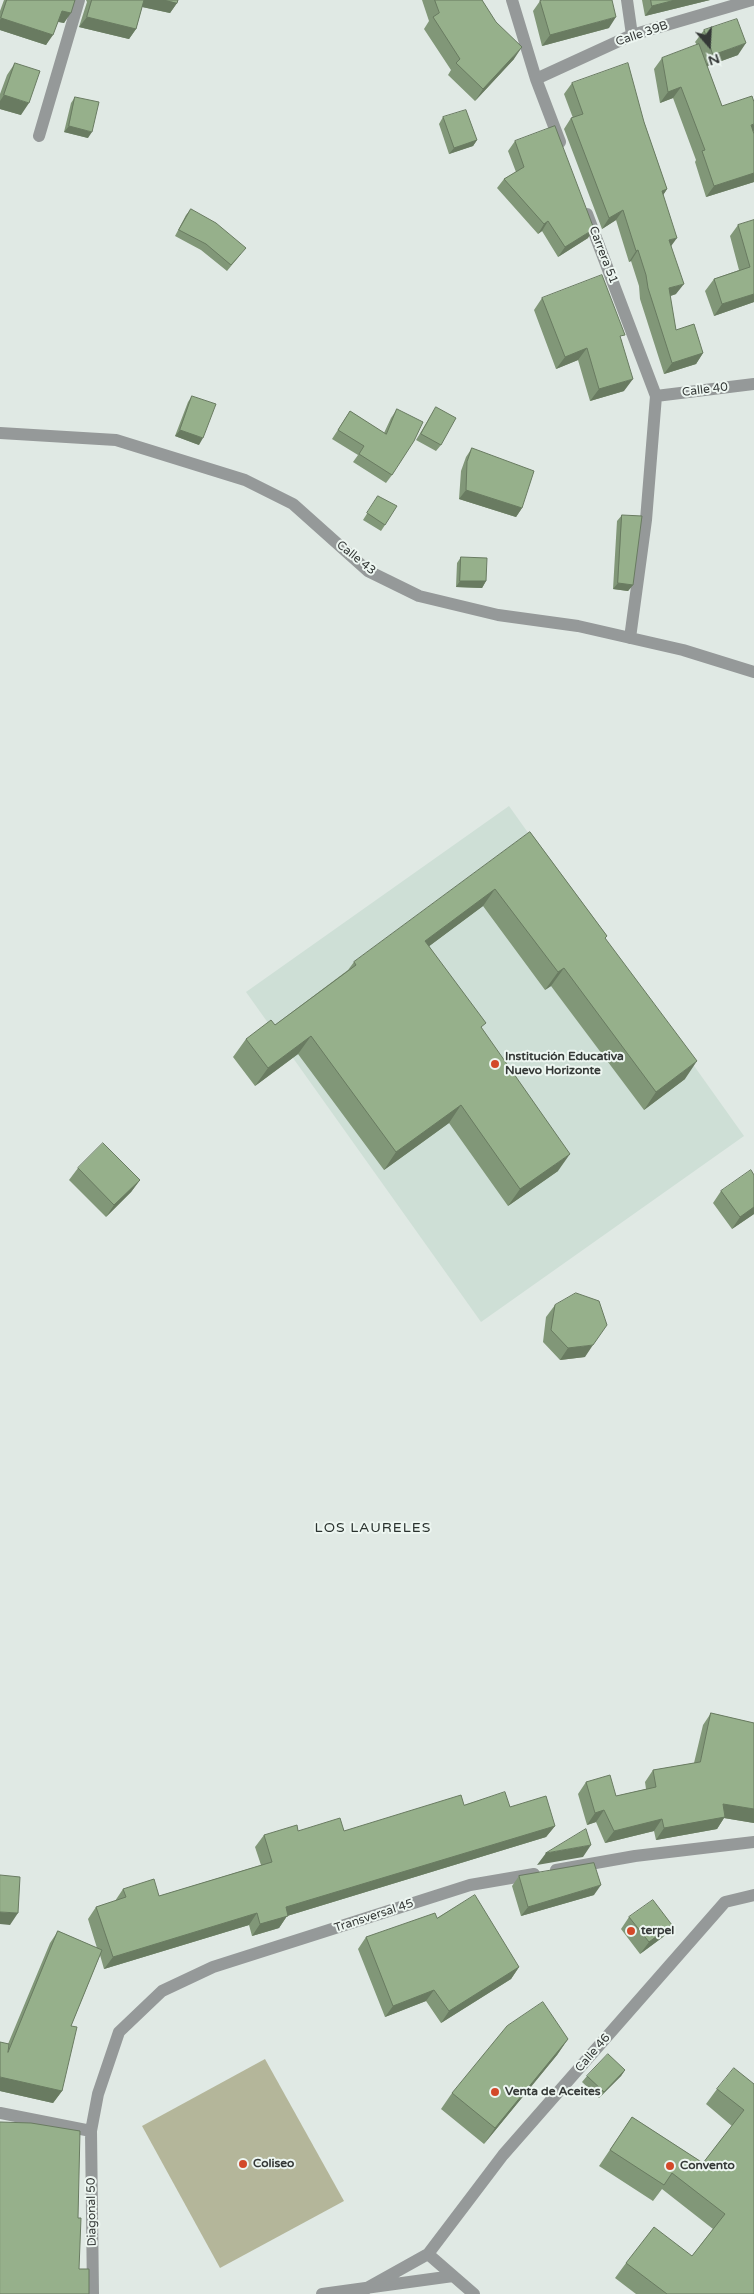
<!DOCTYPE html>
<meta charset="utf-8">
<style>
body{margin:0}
#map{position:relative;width:754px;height:2294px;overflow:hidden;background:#e0e9e4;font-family:"Varela Round",sans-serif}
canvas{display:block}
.north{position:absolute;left:684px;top:20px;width:50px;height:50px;-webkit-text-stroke:4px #edf6f1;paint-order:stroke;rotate:161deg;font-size:14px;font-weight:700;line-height:20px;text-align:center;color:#353937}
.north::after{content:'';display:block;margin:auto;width:18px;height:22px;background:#353937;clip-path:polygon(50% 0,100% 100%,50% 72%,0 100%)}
</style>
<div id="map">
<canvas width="754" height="2294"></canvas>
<div class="north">N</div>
</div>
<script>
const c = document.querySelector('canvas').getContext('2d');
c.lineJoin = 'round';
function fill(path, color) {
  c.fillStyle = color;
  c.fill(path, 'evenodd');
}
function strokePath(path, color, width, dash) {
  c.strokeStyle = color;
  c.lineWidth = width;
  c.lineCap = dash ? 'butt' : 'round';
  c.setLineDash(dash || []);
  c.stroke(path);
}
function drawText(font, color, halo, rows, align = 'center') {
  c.font = font + ' "Varela Round",sans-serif';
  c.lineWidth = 4;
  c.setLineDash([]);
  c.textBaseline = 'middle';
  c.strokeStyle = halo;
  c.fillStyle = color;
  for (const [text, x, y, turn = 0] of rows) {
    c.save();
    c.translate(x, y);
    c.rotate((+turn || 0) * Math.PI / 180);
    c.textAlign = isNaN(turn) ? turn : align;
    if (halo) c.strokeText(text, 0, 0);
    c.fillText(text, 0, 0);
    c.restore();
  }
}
fill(new Path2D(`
 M 509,806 L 744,1136 L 481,1322 L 246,992 Z`), '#cedfd6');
fill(new Path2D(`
 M 265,2059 L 344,2201 L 220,2268 L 142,2126 Z`), '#b4b69a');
strokePath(new Path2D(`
 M 512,0 L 536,79 L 560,142
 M 627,0 L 632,35
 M 536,79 L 632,35 L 752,0
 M 39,136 L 79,0
 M 587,214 L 656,396 L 646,520 L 630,638
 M 656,396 L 754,384
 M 0,433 L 116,440 L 245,480 L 293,504 L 368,571 L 419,596 L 498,615 L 578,626 L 683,650 L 754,672
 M 556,1870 L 635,1856 L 754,1842
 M 0,2113 L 91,2131
 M 428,2254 L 474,2294
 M 93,2294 L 91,2131 L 98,2094 L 119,2032 L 162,1991 L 213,1967 L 470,1885 L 534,1874
 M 322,2294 L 453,2276
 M 361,2294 L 367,2288 L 428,2254 L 503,2155 L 725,1902 L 754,1895`), '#959999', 12);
fill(new Path2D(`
 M 4,0 L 75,0 L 64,23 L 58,22 L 46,45 L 0,30 L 0,11 Z
 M 86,0 L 178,0 L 177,3 L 170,13 L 142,7 L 136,29 L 129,39 L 79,27 L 87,2 Z
 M 422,0 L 482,0 L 514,59 L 475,101 L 448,75 L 451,70 L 424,29 L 429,21 Z
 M 642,0 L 710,0 L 645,16 Z
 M 540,1 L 609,28 L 542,46 L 533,11 Z
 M 704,30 L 738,55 L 707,66 L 722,106 L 754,131 L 753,132 L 754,134 L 754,182 L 706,197 L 695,162 L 696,160 L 673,98 L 660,103 L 654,69 L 662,58 L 697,45 L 695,42 Z
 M 15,63 L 21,115 L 0,109 L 0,94 L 7,75 Z
 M 572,83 L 644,122 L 667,189 L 663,195 L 671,245 L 676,294 L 670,296 L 676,330 L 703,353 L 696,364 L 664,374 L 640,299 L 639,286 L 631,261 L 629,262 L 616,220 L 602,229 L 564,129 L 571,118 L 573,118 L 564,94 Z
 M 75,97 L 88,138 L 64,132 L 71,103 Z
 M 443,117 L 477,140 L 473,146 L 449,154 L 439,124 Z
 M 515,141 L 588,238 L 558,257 L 542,231 L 538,234 L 497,188 L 504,179 L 516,172 L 508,151 Z
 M 191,209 L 241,254 L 227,271 L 201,250 L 175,236 L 186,215 Z
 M 754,220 L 754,302 L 714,316 L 705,291 L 714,279 L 739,270 L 730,236 L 738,225 Z
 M 542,298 L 622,340 L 624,391 L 590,401 L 578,360 L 556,369 L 534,310 Z
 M 192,396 L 199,445 L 175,436 L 188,402 Z
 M 436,407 L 441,445 L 436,451 L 416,440 Z
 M 397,409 L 392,475 L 386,483 L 353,462 L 358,455 L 332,439 L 350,411 L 384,433 L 391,418 Z
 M 472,448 L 522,508 L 516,517 L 459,499 L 461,471 L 466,457 Z
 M 378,496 L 385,525 L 381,531 L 363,520 Z
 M 622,515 L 633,585 L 628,591 L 613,589 L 617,521 Z
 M 461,557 L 486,581 L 482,588 L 456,587 L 457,563 Z
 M 530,832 L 607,936 L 605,938 L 685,1079 L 644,1110 L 551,986 L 545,990 L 483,906 L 429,946 L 482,1029 L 558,1171 L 508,1206 L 449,1123 L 384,1170 L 298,1054 L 255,1086 L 233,1057 L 246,1039 L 275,1025 L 348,970 L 354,962 Z
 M 78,1168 L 140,1180 L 131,1192 L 106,1217 L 69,1180 Z
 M 754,1175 L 754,1214 L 732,1229 L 713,1203 L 721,1191 Z
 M 555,1305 L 585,1357 L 560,1360 L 543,1342 L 546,1317 Z
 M 711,1713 L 754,1723 L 754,1823 L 724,1818 L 717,1829 L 656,1840 L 654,1831 L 605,1843 L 596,1822 L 587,1825 L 578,1794 L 586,1782 L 616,1796 L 646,1789 L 645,1782 L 653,1770 L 694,1763 L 703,1725 Z
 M 464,1805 L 510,1807 L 555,1826 L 546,1837 L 287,1916 L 279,1928 L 252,1936 L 249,1925 L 104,1969 L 100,1955 L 71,2026 L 62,2091 L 53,2103 L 0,2091 L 8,2044 L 50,1943 L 58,1931 L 97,1948 L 88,1919 L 96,1907 L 115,1901 L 123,1889 L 159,1896 L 261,1865 L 255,1847 L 264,1835 L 298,1831 L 344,1831 Z
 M 519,1876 L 594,1895 L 521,1916 L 512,1886 Z
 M 629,1917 L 672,1925 L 663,1937 L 640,1954 L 621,1929 Z
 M 437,1918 L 519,1967 L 511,1979 L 441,2023 L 426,2001 L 385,2017 L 358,1949 L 366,1937 Z
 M 568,2039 L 557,2055 L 484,2144 L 441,2109 L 452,2093 Z
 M 625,2070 L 621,2076 L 599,2098 L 582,2082 L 587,2076 Z
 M 754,2084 L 754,2294 L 636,2294 L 615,2278 L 626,2263 L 692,2256 L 713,2229 L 662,2189 L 653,2201 L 599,2166 L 632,2117 L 703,2163 L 732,2126 L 706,2104 L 717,2089 Z`), '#819778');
fill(new Path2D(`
 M 142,0 L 164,0 L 177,3 L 170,13 L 138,6 Z
 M 675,0 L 710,0 L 645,16 L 652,6 Z
 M 62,11 L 71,13 L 64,23 L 55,21 Z
 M 87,17 L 136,29 L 129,39 L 79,27 Z
 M 616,17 L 609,28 L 542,46 L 550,35 Z
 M 1,18 L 53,35 L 46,45 L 0,30 L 0,20 Z
 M 746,43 L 738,55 L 705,67 L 713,55 Z
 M 522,47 L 514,59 L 475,101 L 483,89 Z
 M 681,87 L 673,98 L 660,103 L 668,92 Z
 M 4,95 L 29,103 L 21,115 L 0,109 L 0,101 Z
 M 754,124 L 754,131 L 753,133 L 751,125 Z
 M 69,126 L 92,132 L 88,138 L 64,132 Z
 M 477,140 L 473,146 L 449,154 L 454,148 Z
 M 754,173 L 754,182 L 706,197 L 714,186 Z
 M 667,189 L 660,200 L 662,191 Z
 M 623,210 L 616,220 L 602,229 L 609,218 Z
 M 548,221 L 542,231 L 538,234 L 544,224 Z
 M 594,229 L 588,238 L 558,257 L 565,247 Z
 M 677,238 L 669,249 L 669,240 Z
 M 638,250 L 631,261 L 629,262 L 636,251 Z
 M 684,284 L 676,294 L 662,299 L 669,288 Z
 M 754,294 L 754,302 L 714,316 L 722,304 Z
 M 587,348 L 578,360 L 556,369 L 565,357 Z
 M 703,353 L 696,364 L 664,374 L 672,363 Z
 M 633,379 L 624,391 L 590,401 L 599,389 Z
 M 180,430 L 203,438 L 199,445 L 175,436 Z
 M 466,490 L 522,508 L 516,517 L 459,499 Z
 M 460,581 L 486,581 L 482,588 L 456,587 Z
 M 618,583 L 633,585 L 628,591 L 613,589 Z
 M 495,889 L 483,906 L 412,959 L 425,941 Z
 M 564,968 L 551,986 L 545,990 L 558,972 Z
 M 311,1036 L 298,1054 L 255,1086 L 268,1068 Z
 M 697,1061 L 685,1079 L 644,1110 L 656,1092 Z
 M 461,1105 L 449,1123 L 384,1170 L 396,1152 Z
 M 570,1154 L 558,1171 L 508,1206 L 520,1189 Z
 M 140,1180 L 131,1192 L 106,1217 L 114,1205 Z
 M 754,1207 L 754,1214 L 732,1229 L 740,1217 Z
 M 593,1345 L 585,1357 L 560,1360 L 568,1348 Z
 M 723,1804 L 754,1809 L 754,1823 L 724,1818 L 717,1829 L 656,1840 L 664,1828 Z
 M 604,1810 L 596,1822 L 587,1825 L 595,1813 Z
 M 662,1819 L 654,1831 L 605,1843 L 614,1831 Z
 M 555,1826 L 546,1837 L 287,1916 L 279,1928 L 252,1936 L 260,1924 L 286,1907 Z
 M 591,1845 L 583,1857 L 537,1865 L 546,1853 Z
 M 601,1885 L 594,1895 L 521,1916 L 528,1907 Z
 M 0,1912 L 18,1913 L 10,1925 L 0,1924 Z
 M 257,1913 L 249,1925 L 104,1969 L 113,1957 Z
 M 672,1925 L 663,1937 L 640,1954 L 649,1942 Z
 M 519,1967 L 511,1979 L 441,2023 L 449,2011 Z
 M 434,1990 L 426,2001 L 385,2017 L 393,2006 Z
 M 568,2039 L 557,2055 L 484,2144 L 495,2128 Z
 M 625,2070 L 621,2076 L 599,2098 L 604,2092 Z
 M 0,2077 L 62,2091 L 53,2103 L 0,2091 Z`), '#697b61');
const building = new Path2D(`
 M 7,0 L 75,0 L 71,13 L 62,11 L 53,35 L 1,18 Z
 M 92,0 L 144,0 L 136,29 L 87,17 Z
 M 164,0 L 178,0 L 177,3 Z
 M 435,0 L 482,0 L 496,22 L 522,47 L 483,89 L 456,63 L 460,59 L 433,17 L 439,13 Z
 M 543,0 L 612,0 L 616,17 L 550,35 L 540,1 Z
 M 651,0 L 675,0 L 652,6 Z
 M 737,19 L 746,43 L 713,55 L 704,30 Z
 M 699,44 L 722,106 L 752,96 L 754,102 L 754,124 L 751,125 L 754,134 L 754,173 L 714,186 L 702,151 L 705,150 L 681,87 L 668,92 L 662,58 Z
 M 15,63 L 40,71 L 29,103 L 4,95 Z
 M 628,63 L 644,122 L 667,189 L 662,191 L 677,238 L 669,240 L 684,284 L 669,288 L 676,330 L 694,324 L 703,353 L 672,363 L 648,288 L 646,275 L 638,250 L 636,251 L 623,210 L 609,218 L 571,118 L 583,114 L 572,83 Z
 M 75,97 L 99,102 L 92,132 L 69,126 Z
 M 466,110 L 477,140 L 454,148 L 443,117 Z
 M 555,126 L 594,229 L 565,247 L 548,221 L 544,224 L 504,179 L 524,167 L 515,141 Z
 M 191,209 L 216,223 L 246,248 L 231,265 L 206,244 L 179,230 Z
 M 754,220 L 754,294 L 722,304 L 714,279 L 750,267 L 738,225 Z
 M 602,275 L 625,335 L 620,336 L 633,379 L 599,389 L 587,348 L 565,357 L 542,298 Z
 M 192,396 L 216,404 L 203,438 L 180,430 Z
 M 436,407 L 456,418 L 441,445 L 421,434 Z
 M 397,409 L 423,422 L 414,441 L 392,475 L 359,454 L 364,446 L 338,430 L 350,411 L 386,434 Z
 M 472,448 L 534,471 L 522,508 L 466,490 L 467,462 Z
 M 378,496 L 397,506 L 385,525 L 367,513 Z
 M 622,515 L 642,516 L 633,585 L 618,583 Z
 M 461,557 L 487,558 L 486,581 L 460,581 Z
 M 530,832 L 607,936 L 605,938 L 697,1061 L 656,1092 L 564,968 L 558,972 L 495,889 L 425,941 L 486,1023 L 481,1027 L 570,1154 L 520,1189 L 461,1105 L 396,1152 L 311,1036 L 268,1068 L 246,1039 L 271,1020 L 275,1025 L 356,965 L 354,962 Z
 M 103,1143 L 140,1180 L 114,1205 L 78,1168 Z
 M 751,1170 L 754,1175 L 754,1207 L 740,1217 L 721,1191 Z
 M 576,1293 L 599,1301 L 607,1325 L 593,1345 L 568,1348 L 551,1330 L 555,1305 Z
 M 711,1713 L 754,1723 L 754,1809 L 723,1804 L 725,1817 L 664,1828 L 662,1819 L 614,1831 L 604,1810 L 595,1813 L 586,1782 L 610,1775 L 616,1796 L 656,1787 L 653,1770 L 700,1762 Z
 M 505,1792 L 510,1807 L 546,1796 L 555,1826 L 286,1907 L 288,1916 L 260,1924 L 257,1913 L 113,1957 L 96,1907 L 126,1897 L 123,1889 L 154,1879 L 159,1896 L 272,1862 L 264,1835 L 297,1825 L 298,1831 L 340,1818 L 344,1831 L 461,1795 L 464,1805 Z
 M 586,1829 L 591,1845 L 546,1853 Z
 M 594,1863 L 601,1885 L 528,1907 L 519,1876 Z
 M 0,1875 L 20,1877 L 18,1913 L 0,1912 Z
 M 475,1895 L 519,1967 L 449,2011 L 434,1990 L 393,2006 L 366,1937 L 435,1913 L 437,1918 Z
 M 653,1900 L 672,1925 L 649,1942 L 629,1917 Z
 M 58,1931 L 102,1950 L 71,2026 L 77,2027 L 62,2091 L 0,2077 L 0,2042 L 9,2044 L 8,2052 Z
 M 543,2002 L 568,2039 L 495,2128 L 452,2093 L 507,2026 Z
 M 608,2054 L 625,2070 L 604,2092 L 587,2076 Z
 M 734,2068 L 754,2084 L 754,2294 L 667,2294 L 626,2263 L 654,2227 L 692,2256 L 725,2214 L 672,2173 L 664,2185 L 610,2150 L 632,2117 L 703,2163 L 744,2110 L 717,2089 Z
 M 0,2122 L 31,2123 L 80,2131 L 78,2218 L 81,2218 L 79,2269 L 89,2269 L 89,2294 L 0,2294 Z`);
fill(building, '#96b08b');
strokePath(building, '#697b61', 1);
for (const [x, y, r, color] of [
 [495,1064,5,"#d34929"],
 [631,1931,5,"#d34929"],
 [495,2092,5,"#d34929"],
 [243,2164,5,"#d34929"],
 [670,2166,5,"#d34929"]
]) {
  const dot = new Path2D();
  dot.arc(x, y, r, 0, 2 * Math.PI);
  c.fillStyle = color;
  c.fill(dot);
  strokePath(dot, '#edf6f1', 2);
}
drawText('12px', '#353937', '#edf6f1', [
 ["Calle 39B",642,34,-19],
 ["Carrera 51",603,255,69],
 ["Calle 40",705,390,-7],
 ["Calle 43",356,558,39],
 ["Transversal 45",374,1916,-18],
 ["Calle 46",593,2053,-49],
 ["Diagonal 50",92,2212,-91]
]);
drawText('bold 12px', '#353937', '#edf6f1', [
 ["Institución Educativa",505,1057],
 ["Nuevo Horizonte",505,1071],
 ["terpel",641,1931],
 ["Venta de Aceites",505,2092],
 ["Coliseo",253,2164],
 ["Convento",680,2166]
], 'left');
c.letterSpacing = '1px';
drawText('14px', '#2a322e', '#edf6f1', [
 ["LOS LAURELES",373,1528]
]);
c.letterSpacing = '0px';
</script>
